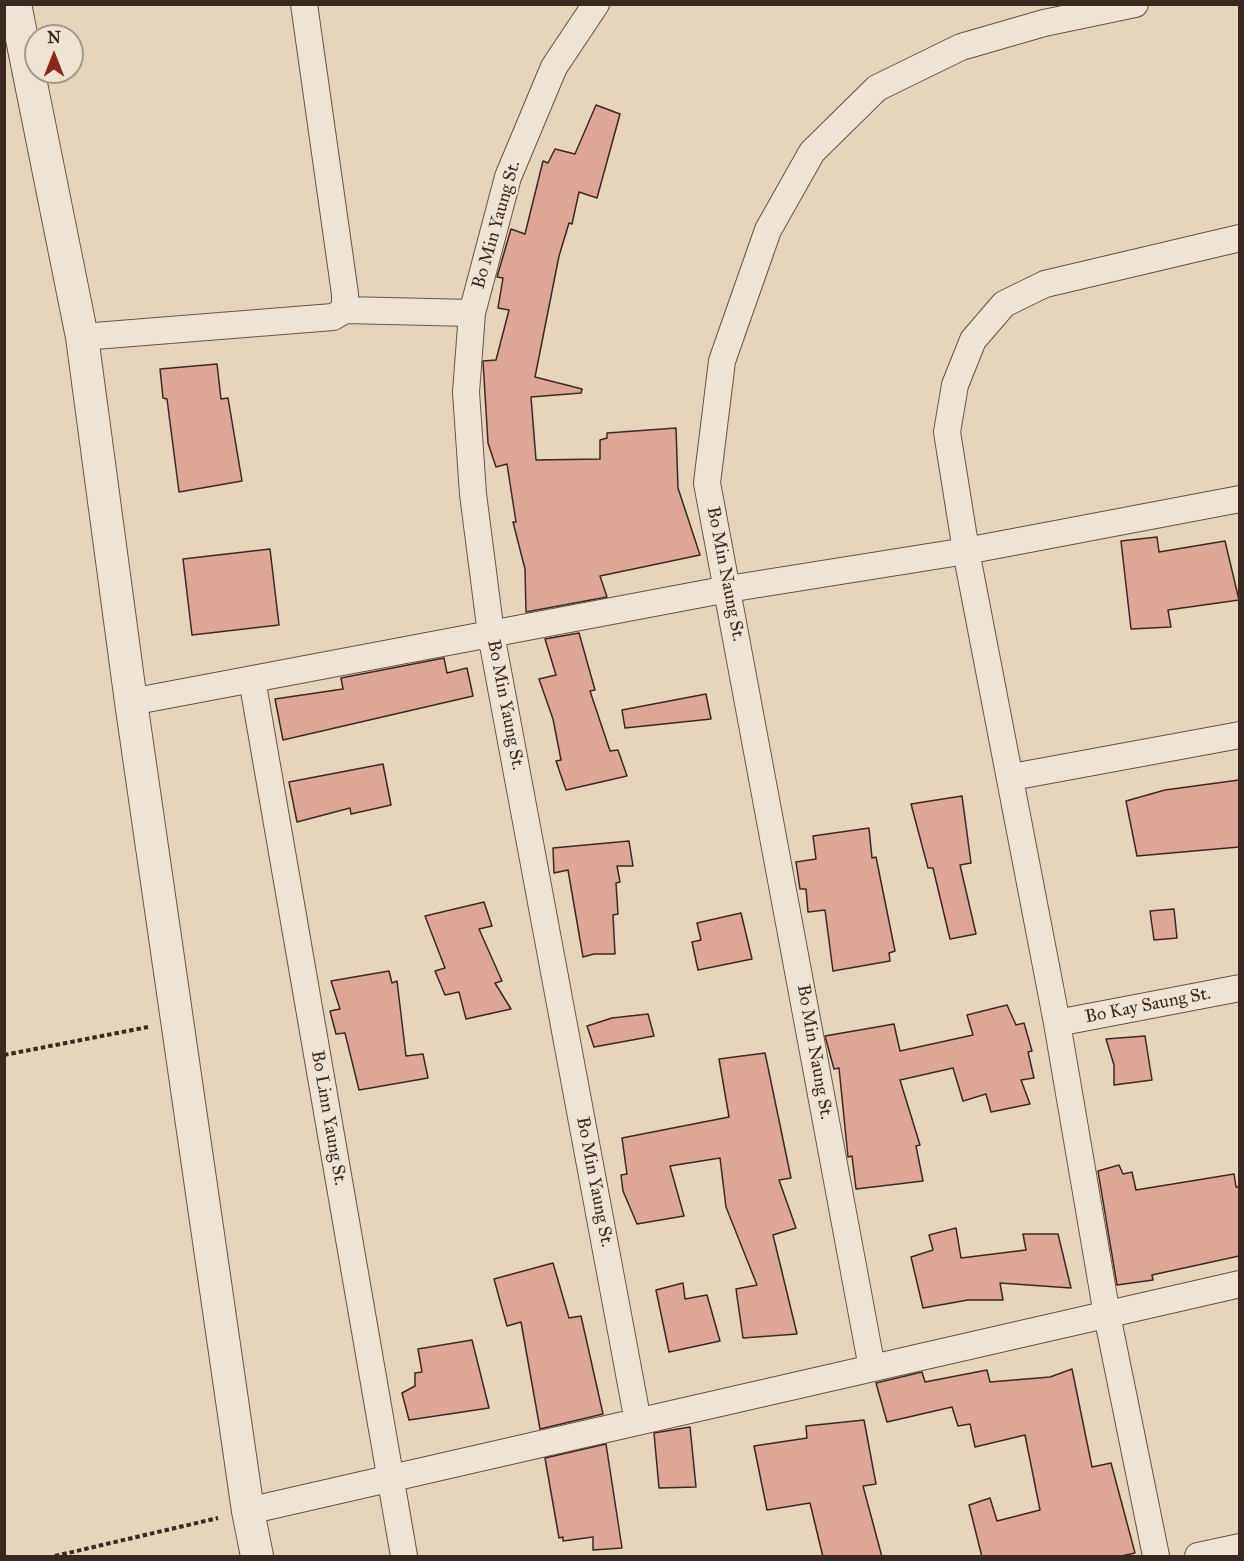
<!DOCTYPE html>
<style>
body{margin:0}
#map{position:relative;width:1244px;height:1561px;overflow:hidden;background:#e6d4bb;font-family:"IM FELL Great Primer",serif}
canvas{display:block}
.frame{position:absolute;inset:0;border:6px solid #3b2921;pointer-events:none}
.north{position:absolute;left:24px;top:24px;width:60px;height:60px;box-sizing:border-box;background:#efe3d3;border:2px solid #a7998c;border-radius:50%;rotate:0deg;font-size:16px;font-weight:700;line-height:24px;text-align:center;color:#3b2921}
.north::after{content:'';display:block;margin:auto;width:21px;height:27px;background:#8f2418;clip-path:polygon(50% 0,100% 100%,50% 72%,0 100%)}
</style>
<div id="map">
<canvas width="1244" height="1561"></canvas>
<div class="frame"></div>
<div class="north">N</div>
</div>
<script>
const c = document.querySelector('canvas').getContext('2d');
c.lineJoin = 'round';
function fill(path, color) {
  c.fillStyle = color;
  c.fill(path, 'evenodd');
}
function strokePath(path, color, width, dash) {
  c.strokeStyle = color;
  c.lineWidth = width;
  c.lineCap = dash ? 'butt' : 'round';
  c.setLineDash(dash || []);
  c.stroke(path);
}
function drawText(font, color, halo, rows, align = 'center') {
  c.font = font + ' "IM FELL Great Primer",serif';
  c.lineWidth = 4.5;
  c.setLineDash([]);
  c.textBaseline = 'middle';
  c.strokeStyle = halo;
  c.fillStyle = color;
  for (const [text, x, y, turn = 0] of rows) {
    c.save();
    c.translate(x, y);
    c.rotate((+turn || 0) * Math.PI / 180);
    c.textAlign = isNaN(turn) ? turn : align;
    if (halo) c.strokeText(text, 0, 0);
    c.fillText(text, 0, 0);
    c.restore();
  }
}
const building = new Path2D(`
 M 596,105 L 620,114 L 597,198 L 579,192 L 572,224 L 569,223 L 559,256 L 535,377 L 582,389 L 581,393 L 531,397 L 536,460 L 600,459 L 600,440 L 607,438 L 607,433 L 676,428 L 678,488 L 700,555 L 600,576 L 607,597 L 526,612 L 525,569 L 513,522 L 516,522 L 507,464 L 496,467 L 488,443 L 483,361 L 496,360 L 509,310 L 498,308 L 503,278 L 497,277 L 511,229 L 525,234 L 543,161 L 548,163 L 555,149 L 575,154 Z
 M 217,364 L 221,399 L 228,398 L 242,481 L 179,492 L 167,399 L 163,398 L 160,369 Z
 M 1157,537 L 1159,552 L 1225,541 L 1239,600 L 1168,610 L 1171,627 L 1131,629 L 1121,541 Z
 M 270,549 L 279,625 L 192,635 L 183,559 Z
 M 579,633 L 595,690 L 590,691 L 610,751 L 618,750 L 627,776 L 566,790 L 556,761 L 561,760 L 553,719 L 539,679 L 556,675 L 545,639 Z
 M 444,658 L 447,673 L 467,668 L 473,696 L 283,740 L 275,699 L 343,689 L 341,678 Z
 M 706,694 L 711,719 L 625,728 L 622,710 Z
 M 383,764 L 391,805 L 351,814 L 350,808 L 297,822 L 289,782 Z
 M 1239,780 L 1239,847 L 1137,856 L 1126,801 L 1165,790 Z
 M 962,796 L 971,863 L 960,865 L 976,934 L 950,939 L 933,868 L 928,868 L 911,804 Z
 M 869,828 L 872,858 L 876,857 L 895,951 L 889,953 L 890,961 L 833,971 L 825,910 L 808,912 L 806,889 L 800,889 L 796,862 L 816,859 L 813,836 Z
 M 629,841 L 633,866 L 617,866 L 620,882 L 616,883 L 618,914 L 613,915 L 615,954 L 594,954 L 583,957 L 568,870 L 554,873 L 553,848 Z
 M 484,902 L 492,926 L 479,929 L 502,981 L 495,983 L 511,1009 L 466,1019 L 459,992 L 445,995 L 435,971 L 445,968 L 425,916 Z
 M 1174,909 L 1177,938 L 1154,940 L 1150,911 Z
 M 741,913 L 752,959 L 698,970 L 692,942 L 701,940 L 697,923 Z
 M 389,971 L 392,983 L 397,981 L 406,1056 L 423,1054 L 428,1078 L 359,1090 L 345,1033 L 336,1034 L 330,1011 L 340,1009 L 331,981 Z
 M 1007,1005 L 1016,1025 L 1024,1023 L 1032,1051 L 1028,1052 L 1034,1078 L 1021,1080 L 1030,1104 L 991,1112 L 986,1094 L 963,1101 L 953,1068 L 900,1080 L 920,1145 L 916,1146 L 923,1181 L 856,1189 L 852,1156 L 848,1157 L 839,1068 L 834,1069 L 825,1036 L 894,1024 L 900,1051 L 973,1035 L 967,1015 Z
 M 648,1014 L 654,1036 L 594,1047 L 587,1026 L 612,1018 Z
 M 1145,1036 L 1152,1080 L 1114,1085 L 1114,1065 L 1106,1039 Z
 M 765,1053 L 791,1178 L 779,1180 L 796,1228 L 773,1235 L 797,1334 L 743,1338 L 736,1289 L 757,1285 L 726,1207 L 720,1158 L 670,1166 L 684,1216 L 637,1224 L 623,1191 L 621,1175 L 627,1174 L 622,1138 L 729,1117 L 719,1059 Z
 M 1119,1165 L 1123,1174 L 1132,1172 L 1136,1190 L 1234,1174 L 1236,1187 L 1239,1187 L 1239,1256 L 1152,1275 L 1153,1280 L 1117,1285 L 1098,1171 Z
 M 956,1228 L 961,1258 L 1026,1250 L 1023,1234 L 1058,1234 L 1071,1288 L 1000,1283 L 1003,1300 L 968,1300 L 923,1308 L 911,1257 L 933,1250 L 929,1235 Z
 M 553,1263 L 569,1318 L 581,1316 L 603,1414 L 540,1429 L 521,1322 L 507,1326 L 494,1279 Z
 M 683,1283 L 685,1299 L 707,1295 L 720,1341 L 669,1352 L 656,1290 Z
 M 472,1340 L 489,1408 L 409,1420 L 402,1393 L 415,1386 L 415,1373 L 422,1372 L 418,1349 Z
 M 1072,1369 L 1092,1467 L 1111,1463 L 1135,1553 L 1117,1557 L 982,1557 L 969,1505 L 990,1498 L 997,1521 L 1040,1510 L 1025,1435 L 975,1447 L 970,1424 L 958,1426 L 952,1407 L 887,1422 L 876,1383 L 922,1372 L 925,1382 L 987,1370 L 990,1382 L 1050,1377 Z
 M 864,1420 L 876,1484 L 863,1486 L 882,1557 L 823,1557 L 810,1503 L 767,1510 L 754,1446 L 807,1438 L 806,1426 Z
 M 690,1427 L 696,1487 L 659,1488 L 654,1433 Z
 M 606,1444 L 622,1548 L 593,1550 L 593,1537 L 563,1541 L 563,1537 L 559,1538 L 545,1458 Z`);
fill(building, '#dea696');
strokePath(building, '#3b2921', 1.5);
const minor = new Path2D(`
 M 596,4 L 554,67 L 508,177 L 472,313 L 466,392 L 473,494 L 491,634 L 638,1422
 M 345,310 L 472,313
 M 82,337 L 333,317 L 345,310 L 345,294 L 304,4
 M 252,679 L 404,1556
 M 131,702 L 728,589 L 966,551 L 1240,499
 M 1012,777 L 1240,735
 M 1057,1023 L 1240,988
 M 872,1368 L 707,483 L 722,361 L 768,230 L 812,152 L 877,88 L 961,47 L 1044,23 L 1135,4
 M 248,1511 L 1240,1284
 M 1156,1556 L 1107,1315 L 1057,1023 L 966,551 L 947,432 L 955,385 L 973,340 L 1004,304 L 1045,284 L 1240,238
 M 1198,1556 L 1240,1547`);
const tertiary = new Path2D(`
 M 15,4 L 82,337 L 131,702 L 248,1511 L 257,1556`);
strokePath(minor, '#665448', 28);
strokePath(tertiary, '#665448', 34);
strokePath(new Path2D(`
 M 4,1055 L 148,1027
 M 55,1556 L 218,1518`), '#3b2921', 4, [4.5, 3]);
strokePath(minor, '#efe3d3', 26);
strokePath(tertiary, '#efe3d3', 32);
drawText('18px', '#3b2921', '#efe3d3', [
 ["Bo Min Yaung St.",497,225,-74],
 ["Bo Min Naung St.",725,574,79],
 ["Bo Min Yaung St.",505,705,79],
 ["Bo Kay Saung St.",1148,1006,-11],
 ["Bo Min Naung St.",814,1052,80],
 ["Bo Linn Yaung St.",328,1118,80],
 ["Bo Min Yaung St.",594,1182,79]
]);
</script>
